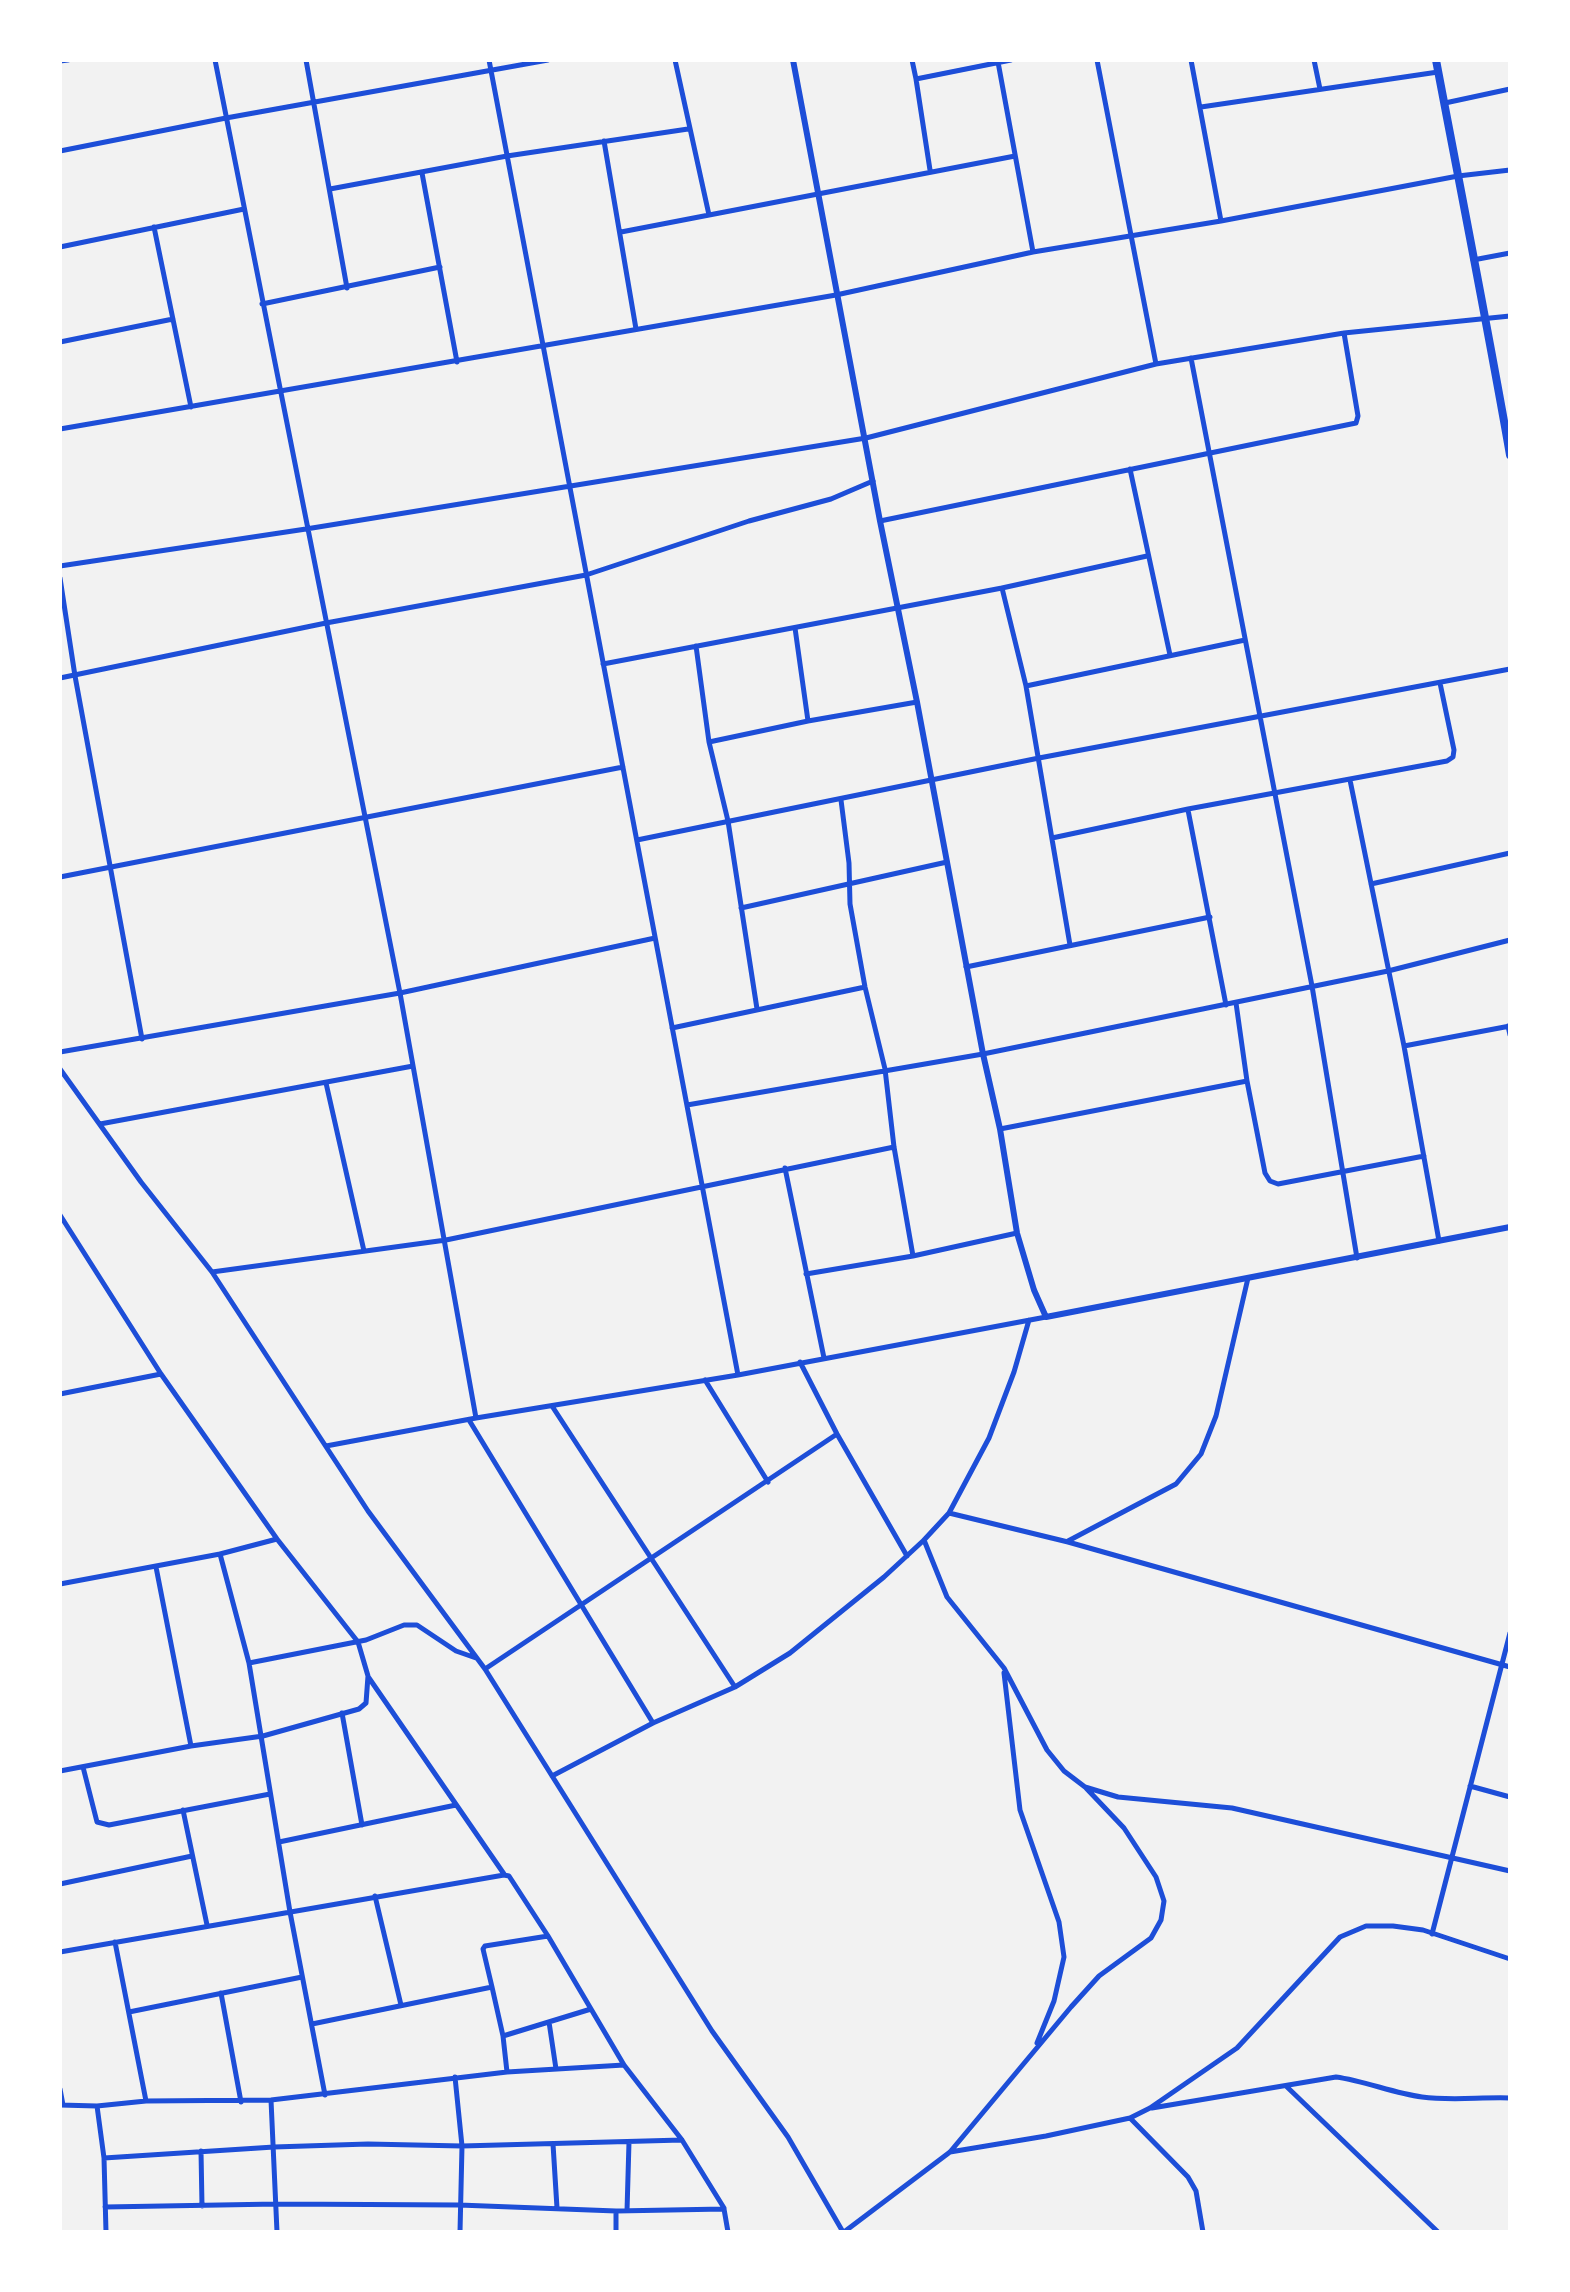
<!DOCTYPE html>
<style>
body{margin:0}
#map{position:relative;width:1570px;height:2292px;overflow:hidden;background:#f2f2f2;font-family:Quicksand,sans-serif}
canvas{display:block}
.frame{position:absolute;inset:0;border:62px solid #fff;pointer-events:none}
</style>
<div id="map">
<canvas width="1570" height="2292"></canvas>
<div class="frame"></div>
</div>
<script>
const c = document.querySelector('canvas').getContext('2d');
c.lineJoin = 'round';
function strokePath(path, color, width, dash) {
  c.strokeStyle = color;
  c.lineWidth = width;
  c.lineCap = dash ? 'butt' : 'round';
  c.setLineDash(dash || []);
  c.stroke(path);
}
strokePath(new Path2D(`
 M 215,60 L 400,993 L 476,1418
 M 306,60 L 347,288
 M 489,60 L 738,1375
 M 675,60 L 709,215
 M 912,60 L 916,79 L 1011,60
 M 1097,60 L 1156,364
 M 1191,60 L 1221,221
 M 1314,60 L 1320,89
 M 60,61 L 68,60
 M 998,62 L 1033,252
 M 916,79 L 930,170
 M 1445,103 L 1510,89
 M 1201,107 L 1438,72
 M 604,141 L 636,329
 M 60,151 L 226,118 L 548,60
 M 422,173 L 457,362
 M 330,189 L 507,156 L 688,129
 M 154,227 L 191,407
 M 621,232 L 1015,156
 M 60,247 L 244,209
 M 1473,260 L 1510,253
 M 262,304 L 440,267
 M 60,342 L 173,319
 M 1191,358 L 1312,986 L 1357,1258
 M 60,429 L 836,295 L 1033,252 L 1221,221 L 1458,176 L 1510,170
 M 1130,469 L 1170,655
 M 880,521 L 1356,423 L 1358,416 L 1344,333
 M 60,566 L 306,529 L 866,438 L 1156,364 L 1344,333 L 1510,316
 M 60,578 L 75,676 L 142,1039
 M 1002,588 L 1026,686 L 1070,945
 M 795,628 L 808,721
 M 696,646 L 709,742 L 728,821 L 757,1009
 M 603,664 L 1002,588 L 1147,556
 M 60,678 L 326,623 L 586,575 L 749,521 L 831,499 L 873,481
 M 1026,686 L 1245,640
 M 709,742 L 808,721 L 917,702
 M 1350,780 L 1404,1046 L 1439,1241
 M 841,800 L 849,863 L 850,904 L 865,987 L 885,1069 L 894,1147 L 913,1256
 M 1188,810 L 1226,1005
 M 1052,838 L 1188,809 L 1447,761 L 1453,757 L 1454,750 L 1440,683
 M 637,840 L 1039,758 L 1510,669
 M 60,877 L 623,767
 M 1371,884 L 1510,853
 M 741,908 L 947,862
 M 966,967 L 1210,917
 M 1236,1003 L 1247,1081 L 1265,1173 L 1270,1181 L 1278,1184 L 1424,1156
 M 1508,1026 L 1510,1035
 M 672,1028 L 865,987
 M 1404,1046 L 1510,1026
 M 60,1052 L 400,993 L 655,938
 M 60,1069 L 141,1182 L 212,1272 L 368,1511 L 485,1669 L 712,2031 L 788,2137 L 843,2232
 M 326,1083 L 364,1251
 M 687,1105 L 983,1054 L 1388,971 L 1510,940
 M 100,1124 L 413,1066
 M 1000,1129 L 1247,1081
 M 785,1168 L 824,1358
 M 60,1215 L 161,1374 L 277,1539 L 358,1642 L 368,1676 L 366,1703 L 359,1709 L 263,1736 L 191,1746 L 60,1771
 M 212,1272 L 446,1240 L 894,1147
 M 806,1274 L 913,1256 L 1017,1233
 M 800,1362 L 837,1434 L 907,1556
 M 705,1380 L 768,1482
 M 60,1394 L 161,1374
 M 552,1406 L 735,1687
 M 469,1420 L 653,1723
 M 326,1446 L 476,1418 L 738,1375 L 1046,1317
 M 949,1513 L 1068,1542 L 1510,1667
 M 924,1540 L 947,1597 L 1004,1668 L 1047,1750 L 1064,1771 L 1085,1787 L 1118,1797 L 1232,1808 L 1510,1871
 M 1068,1541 L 1176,1484 L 1201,1454 L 1216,1416 L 1248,1278
 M 220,1554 L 249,1663 L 290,1912 L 325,2095
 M 156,1567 L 191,1746
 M 60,1584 L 220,1554 L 277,1539
 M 249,1663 L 366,1640 L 404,1625 L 417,1625 L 456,1651 L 476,1658
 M 485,1669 L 837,1434
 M 1004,1673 L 1020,1810 L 1059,1922 L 1064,1957 L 1054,2001 L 1037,2043
 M 369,1678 L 504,1874
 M 342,1713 L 362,1825
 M 83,1767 L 97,1822 L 109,1825 L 270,1794
 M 552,1776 L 653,1723 L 735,1687 L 790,1653 L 884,1577 L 924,1540 L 949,1513 L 989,1438 L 1014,1372 L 1029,1320
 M 1470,1786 L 1510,1797
 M 183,1810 L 207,1925
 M 279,1842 L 456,1805
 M 60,1884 L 192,1856
 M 375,1896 L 401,2005
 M 1432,1934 L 1510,1633
 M 115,1942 L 146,2101
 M 60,1952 L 504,1875 L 509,1876 L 548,1936 L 624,2065 L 507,2072 L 271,2100 L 146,2101 L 97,2106 L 60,2105
 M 492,1987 L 483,1949 L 485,1946 L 548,1936
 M 221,1993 L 241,2102
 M 129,2012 L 302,1977
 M 549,2022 L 556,2069
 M 312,2024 L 492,1987 L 503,2036 L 507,2072
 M 503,2036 L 591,2009
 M 624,2065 L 682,2140 L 724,2208
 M 455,2077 L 462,2146 L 460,2232
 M 1286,2086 L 1438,2232
 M 60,2089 L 63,2105
 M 271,2100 L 277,2232
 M 97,2106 L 104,2158 L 106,2232
 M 1152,2108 L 1336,2077 C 1365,2081 1393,2093 1422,2097 C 1451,2101 1480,2097 1510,2098
 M 1130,2118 L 1188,2177 L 1196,2191 L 1203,2232
 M 553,2144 L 557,2208
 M 201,2151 L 202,2206
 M 950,2152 L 1046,2136 L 1130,2118 L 1150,2108 L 1237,2048 L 1340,1937 L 1366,1926 L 1393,1926 L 1423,1930 L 1510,1959
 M 104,2158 L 274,2147 L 368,2144 L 462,2146 L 682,2140
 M 105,2207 L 277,2204 L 459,2205 L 616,2211 L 724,2209 L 728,2232
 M 627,2211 L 629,2142
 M 616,2232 L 616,2211
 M 844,2232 L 950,2152 L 1071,2007 L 1099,1976 L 1151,1938 L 1161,1920 L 1164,1901 L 1156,1877 L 1124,1828 L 1086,1788`), '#1d4ed8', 5);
strokePath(new Path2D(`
 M 793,60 L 880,521 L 917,702 L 983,1054 L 1000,1129 L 1017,1233 L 1034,1290 L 1046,1317 L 1510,1227`), '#1d4ed8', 6);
strokePath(new Path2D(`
 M 1436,60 C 1461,192 1487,323 1510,455`), '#1d4ed8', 8);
</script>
